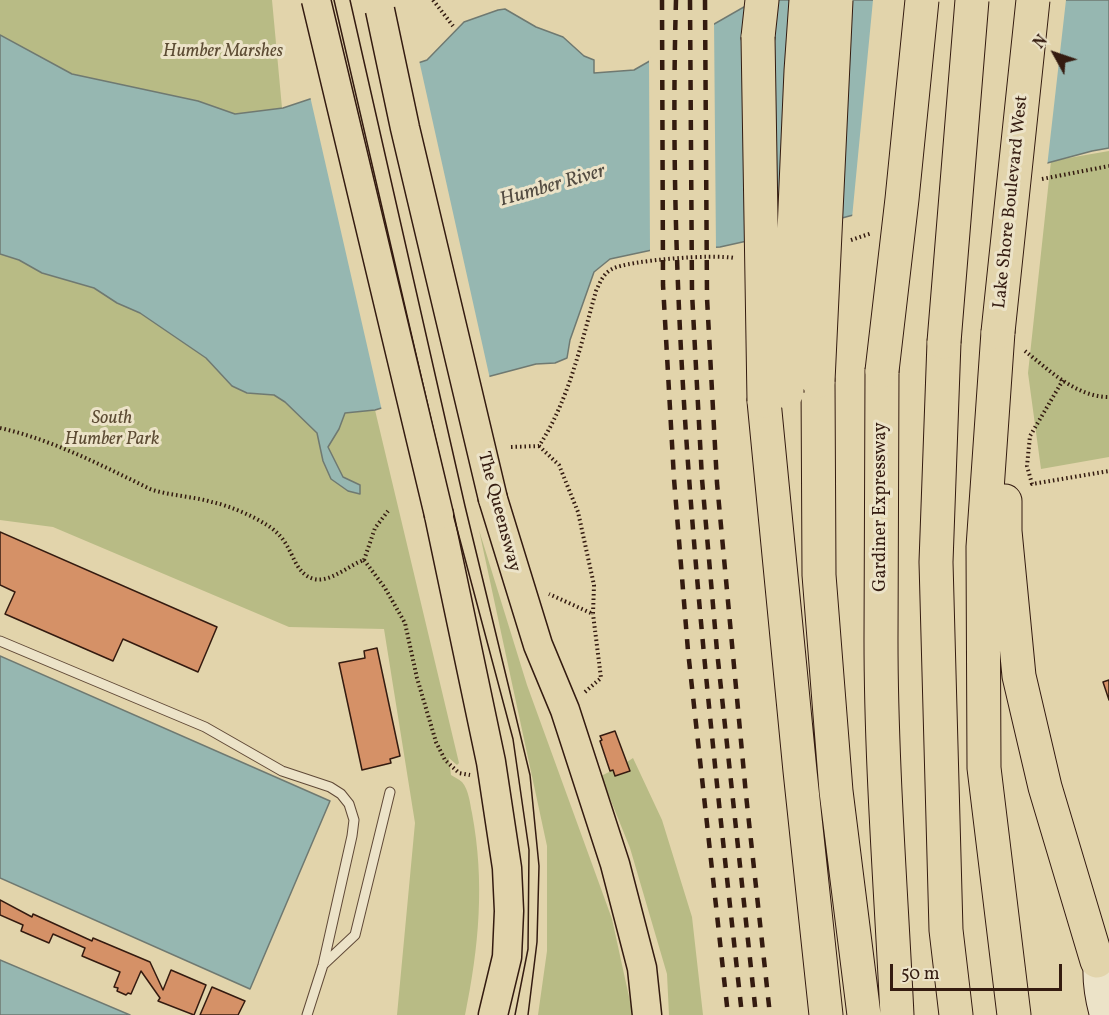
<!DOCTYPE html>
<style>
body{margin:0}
#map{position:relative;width:1109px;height:1015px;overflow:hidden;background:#e2d4ab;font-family:Vollkorn,serif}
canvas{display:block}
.north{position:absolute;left:1025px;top:24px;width:60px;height:60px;-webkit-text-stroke:4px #ece3c8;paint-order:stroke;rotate:310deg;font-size:16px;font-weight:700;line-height:24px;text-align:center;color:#341b10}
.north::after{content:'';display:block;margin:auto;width:21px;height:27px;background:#341b10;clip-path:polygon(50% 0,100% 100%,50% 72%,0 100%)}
.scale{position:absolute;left:890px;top:964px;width:172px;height:27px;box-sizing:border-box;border:3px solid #341b10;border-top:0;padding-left:8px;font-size:18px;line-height:21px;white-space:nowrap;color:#341b10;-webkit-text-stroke:4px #ece3c8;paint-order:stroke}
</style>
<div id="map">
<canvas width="1109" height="1015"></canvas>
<div class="north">N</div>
<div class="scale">50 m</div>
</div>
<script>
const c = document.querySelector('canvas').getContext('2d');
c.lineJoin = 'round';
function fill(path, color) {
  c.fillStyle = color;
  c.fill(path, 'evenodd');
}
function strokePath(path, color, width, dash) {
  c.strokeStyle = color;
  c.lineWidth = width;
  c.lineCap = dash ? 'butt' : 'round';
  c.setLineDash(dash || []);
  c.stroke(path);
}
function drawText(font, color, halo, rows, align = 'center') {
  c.font = font + ' Vollkorn,serif';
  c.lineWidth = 6;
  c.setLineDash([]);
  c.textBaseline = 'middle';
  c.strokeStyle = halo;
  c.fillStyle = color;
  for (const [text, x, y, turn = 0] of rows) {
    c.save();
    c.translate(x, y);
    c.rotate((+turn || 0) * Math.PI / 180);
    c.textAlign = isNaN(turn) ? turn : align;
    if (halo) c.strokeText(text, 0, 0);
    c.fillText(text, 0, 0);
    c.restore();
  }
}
fill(new Path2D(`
 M 0,0 L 272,0 L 282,108 L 235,114 L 198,101 L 72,74 L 0,35 Z
 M 1109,151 L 1109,457 L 1041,469 L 1028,373 L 1051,161 Z
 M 0,254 L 19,260 L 42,273 L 94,288 L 117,303 L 140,313 L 206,358 L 232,386 L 247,393 L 274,395 L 285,402 L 345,413 L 375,410 L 459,763 L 457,765 L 449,758 L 451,775 C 454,777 459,779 462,782 C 469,790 470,804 472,813 C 485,882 479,947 465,1015 L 397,1015 L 415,823 L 384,629 L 289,627 L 53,527 L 0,520 Z
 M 479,530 L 527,685 L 612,919 L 633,1015 L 538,1015 L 547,951 L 547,846 Z
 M 633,758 L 662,820 L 692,917 L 703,1015 L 669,1015 L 667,974 L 630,848 L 601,776 L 613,770 L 615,776 L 630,772 L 627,762 Z`), '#b8bb85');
const water = new Path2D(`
 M 756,0 L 1109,0 L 1109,148 L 1092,151 L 801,229 L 720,247 L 652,250 L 610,259 L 594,272 L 570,340 L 567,358 L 555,363 L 536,364 L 453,386 L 375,410 L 345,413 L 339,429 L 328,447 L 343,477 L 360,485 L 360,494 L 348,491 L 331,479 L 323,461 L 317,433 L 285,402 L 274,395 L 247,393 L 232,386 L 206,358 L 140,313 L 117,303 L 94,288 L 42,273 L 19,260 L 0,254 L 0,35 L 72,74 L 198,101 L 235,114 L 283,108 L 427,60 L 464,22 L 498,10 L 505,9 L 536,27 L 563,37 L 584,56 L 594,60 L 594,73 L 634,70 Z
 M 0,656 L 330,801 L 250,989 L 0,878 Z
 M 0,960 L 130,1015 L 0,1015 Z`);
fill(water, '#96b7b1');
strokePath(water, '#6f7971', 1.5);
fill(new Path2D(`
 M 873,0 L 1066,0 L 1047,167 L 852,218 Z
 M 714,20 L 716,250 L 650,253 L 649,58 Z
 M 419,60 L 490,379 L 382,411 L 310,96 Z`), '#e2d4ab');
const building = new Path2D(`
 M 0,532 L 217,627 L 198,672 L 123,639 L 113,661 L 5,614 L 15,592 L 0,585 Z
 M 377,648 L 400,756 L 390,759 L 391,763 L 362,770 L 339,663 L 365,658 L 364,651 Z
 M 1109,680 L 1109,700 L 1103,682 Z
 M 615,731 L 630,771 L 615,776 L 613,770 L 610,771 L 600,741 L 602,740 L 600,736 Z
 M 0,900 L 32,917 L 33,914 L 92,941 L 93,938 L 150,962 L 163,990 L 171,970 L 206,985 L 194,1015 L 158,1001 L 160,998 L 141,971 L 131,994 L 128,993 L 126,995 L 117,991 L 118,988 L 114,987 L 120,972 L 82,956 L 85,948 L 53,934 L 49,943 L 21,931 L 23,925 L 0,915 Z
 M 212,987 L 245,1001 L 238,1015 L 200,1015 Z`);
fill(building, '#d59167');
strokePath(building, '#341b10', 1.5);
const service = new Path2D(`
 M 0,641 L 205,727 L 282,771 L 330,787 L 341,794 L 349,804 L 354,820 L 352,836 L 323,965 L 307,1015
 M 323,965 L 355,935 L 390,792`);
const secondary = new Path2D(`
 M 1097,961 C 1095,980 1098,997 1103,1015`);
const primary = new Path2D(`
 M 493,499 L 538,645 L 565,710 L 615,864 L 642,968 L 647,1015
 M 439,515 L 491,762 L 507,868 L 509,911 L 507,957 L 493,1015`);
const motorway = new Path2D(`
 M 758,37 L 762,0
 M 998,332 L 983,547 L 984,768 L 1014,1015
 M 944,342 L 936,562 L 946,930 L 956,1015
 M 882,371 C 882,460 881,550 881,639 C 881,764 891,890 897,1015
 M 818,381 L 819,575 L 836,791 L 864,1015
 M 764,401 L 800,771 L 826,1015
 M 1005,501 L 1005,531 L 1019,676 L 1045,787 L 1097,961`);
strokePath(service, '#604937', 11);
strokePath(secondary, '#341b10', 28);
strokePath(primary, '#341b10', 31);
strokePath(motorway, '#341b10', 35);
strokePath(new Path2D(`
 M 433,0 L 453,26
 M 1042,179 L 1109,166
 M 851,240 L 872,233
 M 1025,351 C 1049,370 1076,397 1109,397
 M 1063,380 L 1030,436 L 1027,466 L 1032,484 L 1109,471
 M 0,428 C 53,440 101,465 150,489 C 170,496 192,496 212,502 C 230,506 251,515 267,525 C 275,530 281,536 286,544 C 294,557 298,575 314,579 C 330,583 349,565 364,560
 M 539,446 L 559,465 L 578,512 L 594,585 L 593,614 L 549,594
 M 511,447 L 539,446 C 569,400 581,344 596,291 C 600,282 604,273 612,269 C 629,260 714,254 734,258
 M 364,560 L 385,588 L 405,623 L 417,678 L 436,742 L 445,760 L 459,773 L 470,775
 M 364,560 L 375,528 L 388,511
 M 585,692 L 601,678 L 593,614`), '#341b10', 4, [1.5, 3]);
strokePath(service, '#ece3c8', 9);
strokePath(secondary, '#ece3c8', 26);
strokePath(primary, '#e2d4ab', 28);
strokePath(motorway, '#e2d4ab', 33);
strokePath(new Path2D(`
 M 334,0 L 452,510 L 513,739 L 529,850 L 528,949 L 515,1015
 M 350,0 L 465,506 L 530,775 L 539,866 L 537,942 L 528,1015`), '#341b10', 1.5);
strokePath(new Path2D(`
 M 662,0 L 663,285 L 674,479 L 688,651 L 728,1015
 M 676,0 C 666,340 705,678 742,1015
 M 690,0 L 692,293 L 702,479 L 717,651 L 756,1015
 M 705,0 L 707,298 L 717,483 L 746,795 L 770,1015`), '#341b10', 4.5, [10, 10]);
const primaryBridge = new Path2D(`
 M 316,0 L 439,515
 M 380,10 L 405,128 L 493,499`);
const motorwayBridge = new Path2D(`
 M 758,37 L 764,401
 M 998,332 L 1033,0
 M 944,342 L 972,0
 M 882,371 L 902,199 L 922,0
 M 818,381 L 836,0
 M 787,392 L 801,71 L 806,0`);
strokePath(primaryBridge, '#341b10', 31, []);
strokePath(motorwayBridge, '#341b10', 35, []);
strokePath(primaryBridge, '#e2d4ab', 28);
strokePath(motorwayBridge, '#e2d4ab', 33);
drawText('italic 18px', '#5c4b33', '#ece3c8', [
 ["Humber Marshes",223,53],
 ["South",112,420],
 ["Humber Park",112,441]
]);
drawText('18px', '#341b10', '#ece3c8', [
 ["Lake Shore Boulevard West",1012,202,-84],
 ["Gardiner Expressway",882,507,-90],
 ["The Queensway",498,512,75]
]);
drawText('italic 20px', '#514a40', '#ece3c8', [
 ["Humber River",553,187,-16]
]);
</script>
